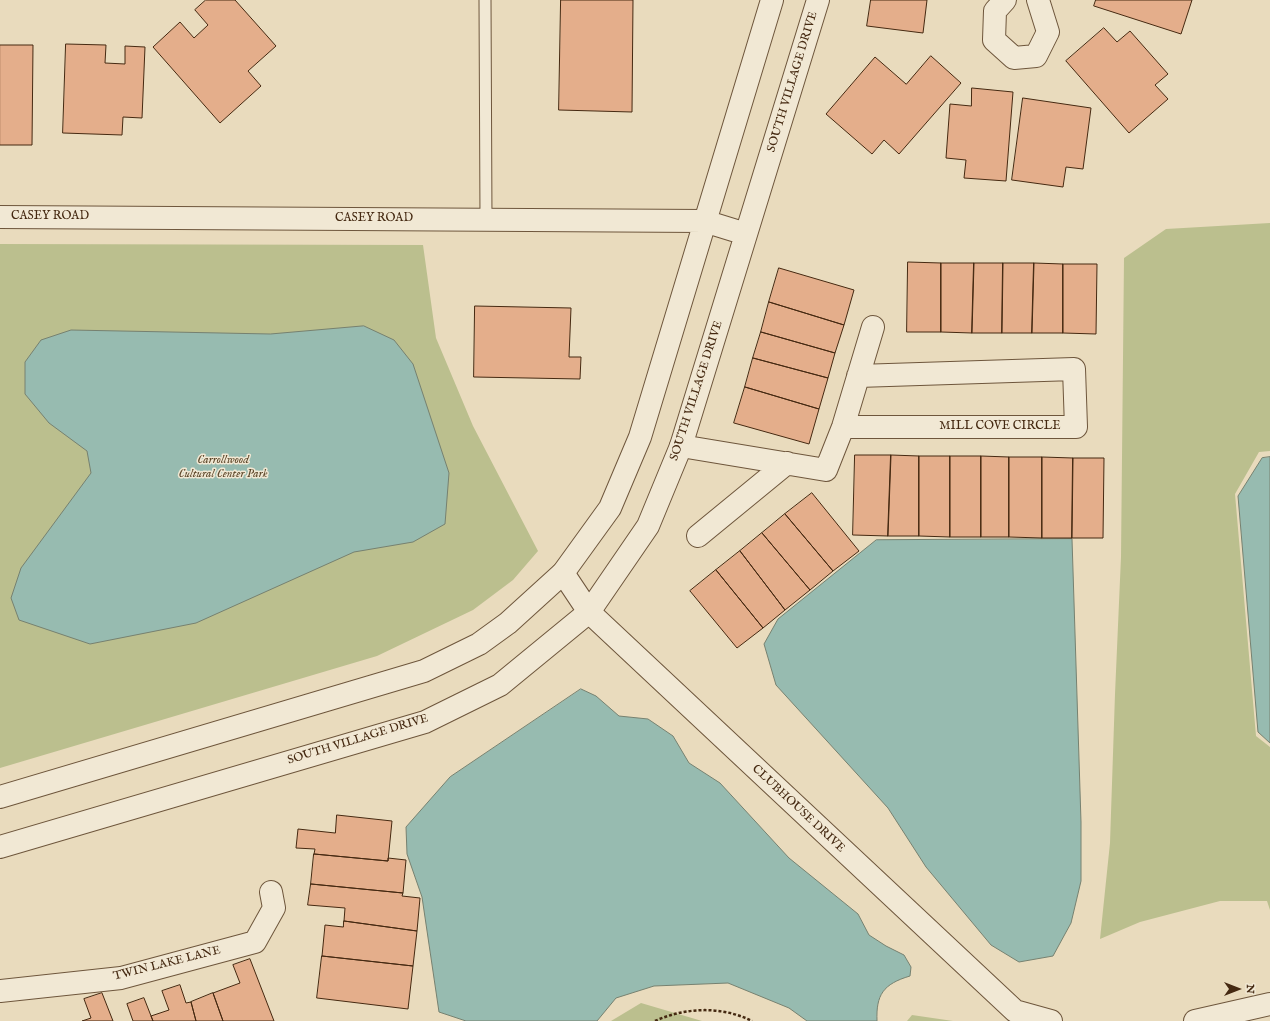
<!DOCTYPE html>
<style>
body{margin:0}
#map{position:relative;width:1270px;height:1021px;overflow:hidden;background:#e9dbbd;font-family:"IM FELL English",serif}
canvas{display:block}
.north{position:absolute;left:1218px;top:969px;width:40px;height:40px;-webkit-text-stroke:3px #f1e8d4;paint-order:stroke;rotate:90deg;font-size:11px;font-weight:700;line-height:16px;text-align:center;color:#452911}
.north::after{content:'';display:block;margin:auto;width:14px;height:18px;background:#452911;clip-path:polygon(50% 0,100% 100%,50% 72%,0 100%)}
</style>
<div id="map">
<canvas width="1270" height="1021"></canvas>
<div class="north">N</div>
</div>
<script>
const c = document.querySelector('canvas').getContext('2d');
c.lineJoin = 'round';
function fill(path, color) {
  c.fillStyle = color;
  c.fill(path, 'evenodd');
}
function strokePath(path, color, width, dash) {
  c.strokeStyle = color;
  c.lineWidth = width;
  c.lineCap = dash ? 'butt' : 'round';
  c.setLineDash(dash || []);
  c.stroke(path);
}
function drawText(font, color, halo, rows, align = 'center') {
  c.font = font + ' "IM FELL English",serif';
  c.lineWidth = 3;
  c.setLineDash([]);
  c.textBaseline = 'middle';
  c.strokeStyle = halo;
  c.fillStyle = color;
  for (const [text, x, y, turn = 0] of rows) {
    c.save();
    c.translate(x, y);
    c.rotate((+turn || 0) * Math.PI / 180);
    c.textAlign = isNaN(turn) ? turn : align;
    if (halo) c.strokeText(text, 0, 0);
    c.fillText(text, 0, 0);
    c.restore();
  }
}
fill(new Path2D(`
 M 1270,223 L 1270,451 L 1259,452 L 1235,494 L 1256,736 L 1270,747 L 1270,910 L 1267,901 L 1220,901 L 1140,922 L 1100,939 L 1110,843 L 1115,694 L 1121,557 L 1124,258 L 1166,229 Z
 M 0,244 L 423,245 L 436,338 L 473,426 L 538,551 L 513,580 L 473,610 L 377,656 L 0,768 Z
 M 641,1003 L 702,1021 L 611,1021 Z
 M 912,1015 L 953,1021 L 907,1021 Z`), '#bbbf8e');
const water = new Path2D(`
 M 364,326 L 394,340 L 413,364 L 449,473 L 445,524 L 413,542 L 354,552 L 196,623 L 90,644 L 19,620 L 11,598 L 21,568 L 91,473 L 87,451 L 49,423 L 25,394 L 25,362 L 41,340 L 71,330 L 270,334 Z
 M 1270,457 L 1270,743 L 1258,732 L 1238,496 L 1262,458 Z
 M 1072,539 L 1081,822 L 1081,881 L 1071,923 L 1053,956 L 1019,962 L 991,945 L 926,867 L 888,808 L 776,685 L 764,644 L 778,619 L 876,540 Z
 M 581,689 L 596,696 L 619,716 L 648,719 L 673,736 L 689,763 L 720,783 L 789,858 L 858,914 L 869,935 L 886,946 L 904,955 L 911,967 L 910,976 C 883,984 876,995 877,1021 L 807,1021 L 789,1008 L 728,983 L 654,986 L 616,998 L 597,1021 L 466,1021 L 439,1012 L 422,897 L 407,854 L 406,827 L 450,777 Z`);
fill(water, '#97bbb0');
strokePath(water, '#768170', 1);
const building = new Path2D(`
 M 206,0 L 235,0 L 276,46 L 248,71 L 261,86 L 220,123 L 153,47 L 180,22 L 194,38 L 208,25 L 195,10 Z
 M 561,0 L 633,0 L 632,112 L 559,110 Z
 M 871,0 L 927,0 L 923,33 L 867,26 Z
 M 1096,0 L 1192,0 L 1181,34 L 1094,6 Z
 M 1104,28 L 1117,42 L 1130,31 L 1168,74 L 1155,85 L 1168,99 L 1129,133 L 1066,61 Z
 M 66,44 L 106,45 L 105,63 L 125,64 L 125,46 L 145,47 L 142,118 L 123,117 L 122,135 L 63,133 Z
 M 0,45 L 33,45 L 32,145 L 0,145 Z
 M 931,56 L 961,83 L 899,154 L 884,140 L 872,154 L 826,114 L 875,57 L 906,84 Z
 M 972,88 L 1013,92 L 1006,181 L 964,178 L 966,160 L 946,158 L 950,104 L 971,106 Z
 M 1023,98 L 1091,108 L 1083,169 L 1066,167 L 1063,187 L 1012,180 Z
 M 908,262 L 941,263 L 941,332 L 907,332 Z
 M 941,263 L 974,263 L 972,333 L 941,332 Z
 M 974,263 L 1003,263 L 1002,333 L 972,333 Z
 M 1003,263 L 1034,263 L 1032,333 L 1002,333 Z
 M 1034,263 L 1063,264 L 1063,333 L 1032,333 Z
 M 1063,264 L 1097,264 L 1096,334 L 1063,333 Z
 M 779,268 L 854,290 L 844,325 L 769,302 Z
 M 769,302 L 844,325 L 835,353 L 761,332 Z
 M 475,306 L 571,308 L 569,357 L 581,357 L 580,379 L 474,377 Z
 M 761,332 L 835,353 L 828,378 L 753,358 Z
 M 753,358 L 828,378 L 819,409 L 745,387 Z
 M 745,387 L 819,409 L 809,444 L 734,423 Z
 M 855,455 L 891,455 L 888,536 L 853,535 Z
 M 891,455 L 919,456 L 919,536 L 888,536 Z
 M 919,456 L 950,456 L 950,537 L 919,536 Z
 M 950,456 L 981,456 L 981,537 L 950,537 Z
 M 981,456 L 1009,457 L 1009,537 L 981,537 Z
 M 1009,457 L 1042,457 L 1042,538 L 1009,537 Z
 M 1042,457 L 1073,458 L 1072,538 L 1042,538 Z
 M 1073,458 L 1104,458 L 1103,538 L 1072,538 Z
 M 812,493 L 859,551 L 833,571 L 785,514 Z
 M 785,514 L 833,571 L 810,590 L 762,533 Z
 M 762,533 L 810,590 L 785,610 L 740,551 Z
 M 740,551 L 785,610 L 763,628 L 716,570 Z
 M 716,570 L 763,628 L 737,648 L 690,591 Z
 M 337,815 L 392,821 L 388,861 L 314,854 L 315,849 L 296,848 L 298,829 L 335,833 Z
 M 314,854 L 388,861 L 388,858 L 406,860 L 403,893 L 311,884 Z
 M 311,884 L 403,893 L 402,896 L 420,898 L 417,931 L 344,921 L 345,908 L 308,905 Z
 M 344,921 L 417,931 L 413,966 L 322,956 L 325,925 L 343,927 Z
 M 322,956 L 413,966 L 408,1009 L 317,998 Z
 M 250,959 L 274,1021 L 223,1021 L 213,993 L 240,983 L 233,965 Z
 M 180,985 L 186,1003 L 191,1002 L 196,1021 L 153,1021 L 151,1016 L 169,1010 L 162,991 Z
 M 102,993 L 113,1021 L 82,1021 L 91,1018 L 84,999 Z
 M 213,993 L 223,1021 L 196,1021 L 191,1002 Z
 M 144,998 L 153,1021 L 133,1021 L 127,1004 Z`);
fill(building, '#e4ae8b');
strokePath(building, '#452911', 1);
const service = new Path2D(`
 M 485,0 L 486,219`);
const minor = new Path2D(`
 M 1005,0 L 995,11 L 994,40 L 1014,58 L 1036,56 L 1048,32 L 1038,0
 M 843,427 L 1076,427 L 1074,369 L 858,376
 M 681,446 L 826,470 L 843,427 L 873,327
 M 698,536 L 787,463
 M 563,573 L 589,612 L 1015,1011 L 1051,1021
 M 0,991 L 121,978 L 255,942 L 274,908 L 271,892
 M 1195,1021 L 1270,1004`);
const tertiary = new Path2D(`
 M 0,217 L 704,221 L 746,234
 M 0,797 L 424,671 L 479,644 L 508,623 L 563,573 L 610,508 L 640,437 L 772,0
 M 0,847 L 425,722 L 500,685 L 589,612 L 648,526 L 681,446 L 818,0`);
strokePath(service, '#6e563c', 13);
strokePath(minor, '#6e563c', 24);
strokePath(tertiary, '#6e563c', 24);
strokePath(new Path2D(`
 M 655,1021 C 686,1007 722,1006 752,1021`), '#452911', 2.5, [3, 2]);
strokePath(service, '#f1e8d4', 11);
strokePath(minor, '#f1e8d4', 22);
strokePath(tertiary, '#f1e8d4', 22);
drawText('12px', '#452911', '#f1e8d4', [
 ["SOUTH VILLAGE DRIVE",793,82,-73],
 ["CASEY ROAD",50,217],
 ["CASEY ROAD",374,219],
 ["SOUTH VILLAGE DRIVE",697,391,-72],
 ["MILL COVE CIRCLE",1000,427],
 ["SOUTH VILLAGE DRIVE",358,740,-17],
 ["CLUBHOUSE DRIVE",798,809,43],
 ["TWIN LAKE LANE",167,964,-14]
]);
drawText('italic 12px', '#5d472a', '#f1e8d4', [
 ["Carrollwood",223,461],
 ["Cultural Center Park",223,475]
]);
</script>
